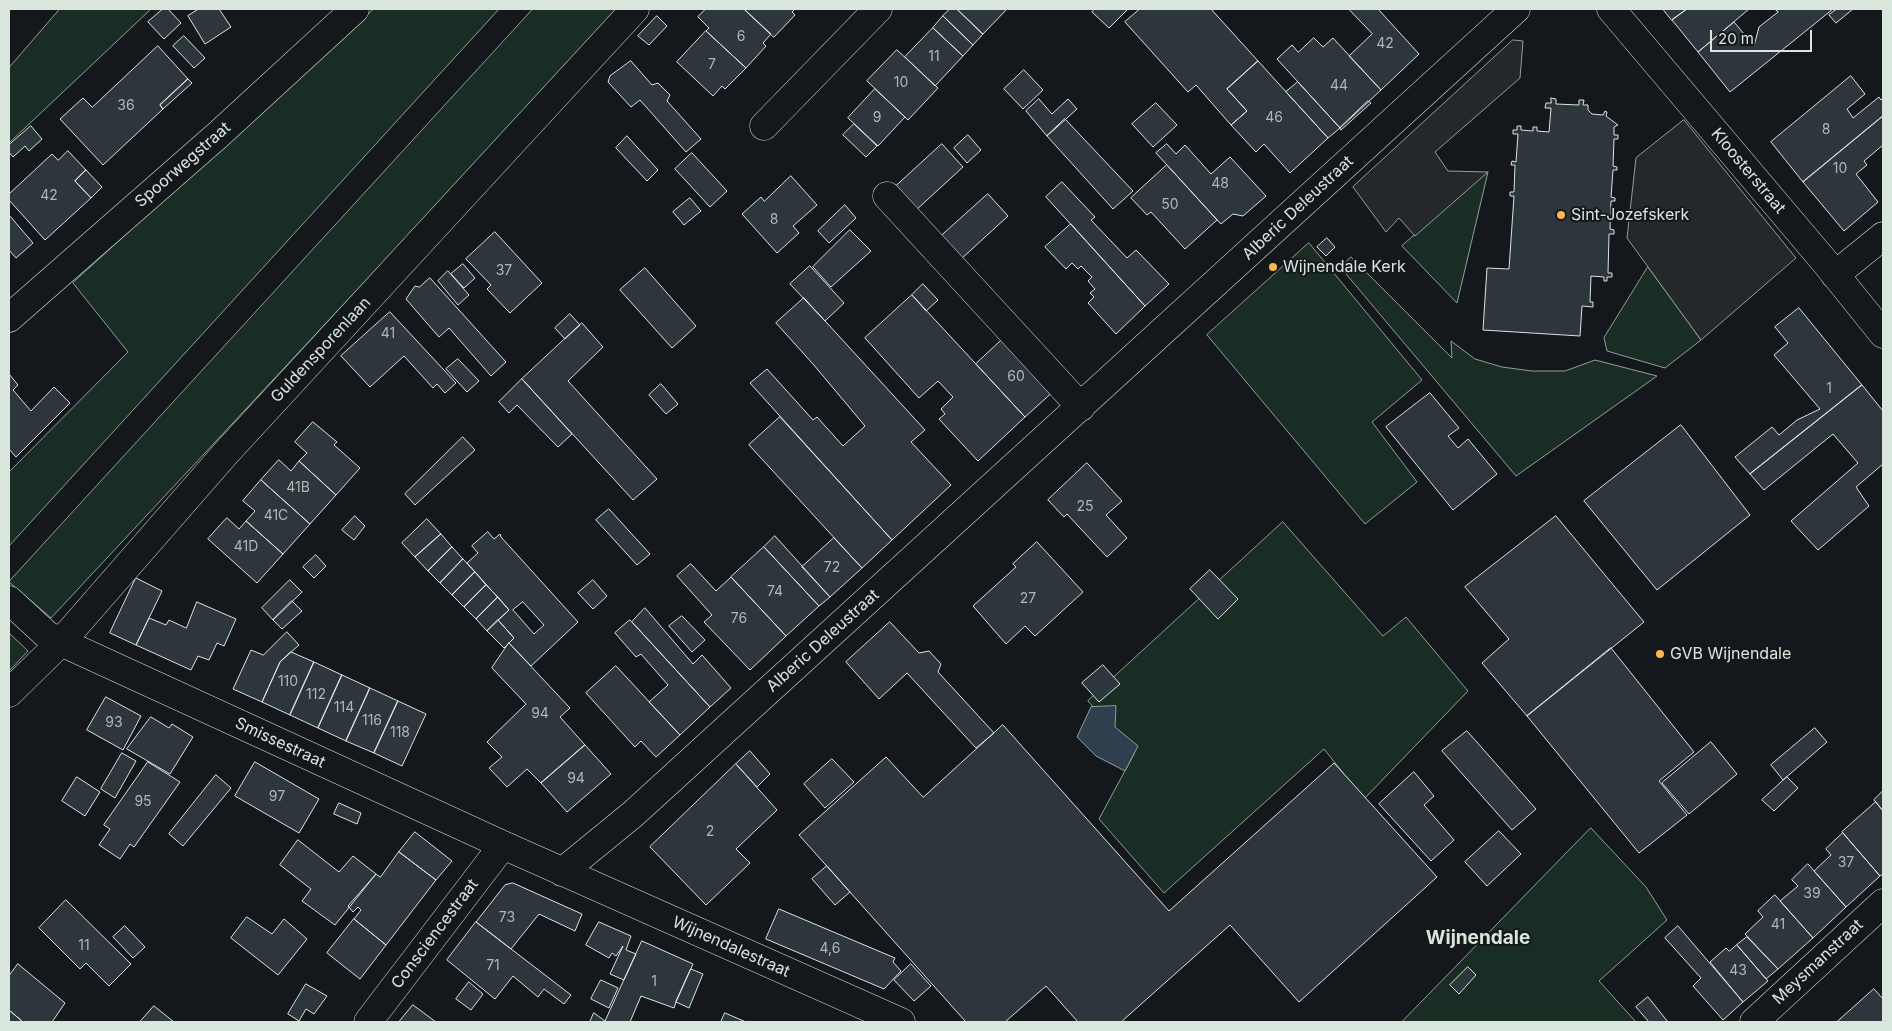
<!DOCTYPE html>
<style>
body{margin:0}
#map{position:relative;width:1892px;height:1031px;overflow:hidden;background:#14181c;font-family:Inter,sans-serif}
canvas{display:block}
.frame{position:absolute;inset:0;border:10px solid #d8e6dc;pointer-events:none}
.scale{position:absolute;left:1710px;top:30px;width:102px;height:22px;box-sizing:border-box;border:2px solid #d8e6dc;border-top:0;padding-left:6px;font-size:15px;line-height:18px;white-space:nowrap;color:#d8e6dc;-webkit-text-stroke:4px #14181c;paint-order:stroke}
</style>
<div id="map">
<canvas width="1892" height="1031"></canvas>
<div class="frame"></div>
<div class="scale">20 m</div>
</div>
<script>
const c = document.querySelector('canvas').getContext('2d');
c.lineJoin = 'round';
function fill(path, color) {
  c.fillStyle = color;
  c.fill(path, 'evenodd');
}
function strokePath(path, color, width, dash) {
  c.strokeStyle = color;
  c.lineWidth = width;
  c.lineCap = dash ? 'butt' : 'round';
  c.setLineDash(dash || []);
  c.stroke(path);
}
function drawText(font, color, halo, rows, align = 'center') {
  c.font = font + ' Inter,sans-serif';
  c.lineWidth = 4;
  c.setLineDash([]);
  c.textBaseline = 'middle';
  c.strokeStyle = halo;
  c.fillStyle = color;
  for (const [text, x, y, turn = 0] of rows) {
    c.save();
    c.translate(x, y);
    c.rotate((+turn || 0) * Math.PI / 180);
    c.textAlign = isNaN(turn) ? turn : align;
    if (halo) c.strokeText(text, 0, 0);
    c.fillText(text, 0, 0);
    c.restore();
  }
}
const green = new Path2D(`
 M 60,9 L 151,9 L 9,143 L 9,68 Z
 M 374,9 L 499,9 L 9,546 L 9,472 L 128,352 L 73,283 Z
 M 533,9 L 619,9 L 51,618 L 9,582 Z
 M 1488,172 L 1457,303 L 1402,246 Z
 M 1309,243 L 1422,380 L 1372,422 L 1417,482 L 1365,524 L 1207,335 Z
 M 1351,257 L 1452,358 L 1451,341 L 1475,359 L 1502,367 L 1532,371 L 1565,371 L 1595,360 L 1657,376 L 1516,476 L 1341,268 Z
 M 1648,267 L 1701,340 L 1665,368 L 1607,351 L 1604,338 Z
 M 1283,522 L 1383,636 L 1406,617 L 1468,691 L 1364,799 L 1324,749 L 1164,893 L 1099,819 L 1134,754 L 1088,701 Z
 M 9,633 L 28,651 L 9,671 Z
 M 1591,828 L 1646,887 L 1667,920 L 1599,981 L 1636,1022 L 1402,1022 Z`);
fill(green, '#1a2d24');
strokePath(green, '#939e99', 1);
const parking = new Path2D(`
 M 1513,40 L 1523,41 L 1520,78 L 1435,152 L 1448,171 L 1488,172 L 1415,236 L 1399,218 L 1386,232 L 1353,187 Z
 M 1684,120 L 1796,258 L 1701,340 L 1627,238 L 1636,158 Z`);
fill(parking, '#24282b');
strokePath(parking, '#939e99', 1);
const water = new Path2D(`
 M 1116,706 L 1115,727 L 1138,746 L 1125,771 L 1096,756 L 1077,737 L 1091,707 Z`);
fill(water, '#2f3f4d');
strokePath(water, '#939e99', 1);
const building = new Path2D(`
 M 163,9 L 168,9 L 181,23 L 164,39 L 148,22 Z
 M 199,9 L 219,9 L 231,27 L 205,44 L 188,16 Z
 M 706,9 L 744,9 L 771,34 L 763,43 L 766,46 L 746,68 L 706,31 L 709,28 L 698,17 Z
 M 744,9 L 795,9 L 792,12 L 795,15 L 774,37 Z
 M 950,9 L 957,9 L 983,34 L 973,45 L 943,16 Z
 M 957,9 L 1007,9 L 983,34 Z
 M 1095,9 L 1128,9 L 1109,28 L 1092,12 Z
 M 1140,9 L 1211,9 L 1258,61 L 1227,89 L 1247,111 L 1231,125 L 1196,85 L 1188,92 L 1125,22 Z
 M 1349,9 L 1378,9 L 1419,54 L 1381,90 L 1349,56 L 1372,34 Z
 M 1663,9 L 1687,9 L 1672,20 Z
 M 1687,9 L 1749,9 L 1698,52 L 1672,20 Z
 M 1775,9 L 1833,9 L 1730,92 L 1698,52 L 1734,22 L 1754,46 L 1759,27 L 1778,12 Z
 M 1837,9 L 1853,9 L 1836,23 L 1829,15 Z
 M 657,16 L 667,26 L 649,45 L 638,36 Z
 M 943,16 L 973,45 L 963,56 L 933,28 Z
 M 933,28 L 963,56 L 935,86 L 905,57 Z
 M 706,31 L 746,68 L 725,89 L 722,86 L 713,96 L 677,62 Z
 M 184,36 L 205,58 L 194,68 L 173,46 Z
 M 1314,38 L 1323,47 L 1333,38 L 1381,90 L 1340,128 L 1277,59 L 1292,45 L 1298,52 Z
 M 158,46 L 188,79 L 160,105 L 163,109 L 103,165 L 60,119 L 83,98 L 92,107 Z
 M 897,50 L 938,88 L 908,120 L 867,81 Z
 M 631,61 L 652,85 L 658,83 L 670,95 L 667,101 L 701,139 L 686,152 L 640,100 L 631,107 L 608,82 L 610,76 Z
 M 1258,61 L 1328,138 L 1290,173 L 1264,144 L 1256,152 L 1231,125 L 1247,111 L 1227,89 Z
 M 1024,70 L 1043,90 L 1023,109 L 1004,89 Z
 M 1851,76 L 1865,94 L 1847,109 L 1853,118 L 1879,97 L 1881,100 L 1883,98 L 1883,116 L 1803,182 L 1771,142 Z
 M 188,79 L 192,83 L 163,109 L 160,105 Z
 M 1298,82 L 1340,128 L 1328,138 L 1286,92 Z
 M 875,89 L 905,117 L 878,146 L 848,118 Z
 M 1551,98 L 1556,99 L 1556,104 L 1579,105 L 1579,100 L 1584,100 L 1583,105 L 1588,105 L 1588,110 L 1592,114 L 1603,115 L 1605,111 L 1607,112 L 1606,116 L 1618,125 L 1614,127 L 1614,135 L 1618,135 L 1618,139 L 1614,139 L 1613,166 L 1617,167 L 1617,170 L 1613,170 L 1611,197 L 1615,198 L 1615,201 L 1611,201 L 1610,229 L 1614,230 L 1614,234 L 1609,234 L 1608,273 L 1612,273 L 1612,277 L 1607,277 L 1607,281 L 1604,281 L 1604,277 L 1591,276 L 1590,302 L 1593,302 L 1593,307 L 1582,306 L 1580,336 L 1483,330 L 1487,268 L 1509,269 L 1514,196 L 1510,196 L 1510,192 L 1514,192 L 1515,165 L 1511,165 L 1512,161 L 1516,162 L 1518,134 L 1513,134 L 1513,130 L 1517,130 L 1517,126 L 1521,126 L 1521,130 L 1533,131 L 1533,127 L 1537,127 L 1537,131 L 1549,132 L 1551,108 L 1545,108 L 1546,103 L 1551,103 Z
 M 1039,99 L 1052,114 L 1068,99 L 1077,109 L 1047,136 L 1026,111 Z
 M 1368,101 L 1371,103 L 1341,130 L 1340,128 Z
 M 1156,103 L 1177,125 L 1153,147 L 1132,124 Z
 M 1883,116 L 1883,145 L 1864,161 L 1867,165 L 1856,174 L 1878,202 L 1844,231 L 1803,182 Z
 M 1065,119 L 1133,191 L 1113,209 L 1047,136 Z
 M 854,124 L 877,146 L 866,157 L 843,135 Z
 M 31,126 L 42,139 L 29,151 L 25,146 L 13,157 L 9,152 L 9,145 Z
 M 968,135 L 981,150 L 967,163 L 954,148 Z
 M 627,136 L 658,170 L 647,181 L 616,148 Z
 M 942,144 L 963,167 L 915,211 L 894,188 Z
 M 1167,144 L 1176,154 L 1185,145 L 1211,174 L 1230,157 L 1266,196 L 1243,216 L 1233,214 L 1221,224 L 1156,153 Z
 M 68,151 L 86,170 L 75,181 L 91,198 L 45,240 L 9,200 L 9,194 L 52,154 L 58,160 Z
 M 692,153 L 727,191 L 710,207 L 675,169 Z
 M 1167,165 L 1217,220 L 1185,249 L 1151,212 L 1147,215 L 1131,198 Z
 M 86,170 L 102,187 L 91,198 L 75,181 Z
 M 791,176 L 817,205 L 793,226 L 799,233 L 777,253 L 742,214 L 761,197 L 764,201 Z
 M 1062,182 L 1095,217 L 1091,220 L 1127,258 L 1136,250 L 1169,284 L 1145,306 L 1046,197 Z
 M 988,194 L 1008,216 L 960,260 L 939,238 Z
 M 690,198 L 701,211 L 684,225 L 673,212 Z
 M 845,205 L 856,218 L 829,243 L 818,231 Z
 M 9,215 L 33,243 L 16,258 L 9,250 Z
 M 1071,224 L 1145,306 L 1116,334 L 1088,303 L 1094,297 L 1090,293 L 1095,289 L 1088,281 L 1092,277 L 1081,266 L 1078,269 L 1072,263 L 1066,269 L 1045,247 Z
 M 850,230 L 871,251 L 831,287 L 813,267 Z
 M 495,232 L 542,283 L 510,313 L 487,289 L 491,285 L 466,259 Z
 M 1327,238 L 1335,247 L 1326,256 L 1317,247 Z
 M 463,264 L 475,278 L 464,288 L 451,274 Z
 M 810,266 L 844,303 L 825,321 L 790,284 Z
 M 645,268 L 696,326 L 672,348 L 620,290 Z
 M 448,271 L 469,295 L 458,305 L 438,281 Z
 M 430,278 L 506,362 L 491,376 L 449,328 L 439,337 L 406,299 L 415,286 L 419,287 Z
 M 923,284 L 938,300 L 926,311 L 912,295 Z
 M 912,295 L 1025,417 L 978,461 L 939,419 L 945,414 L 941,409 L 953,397 L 938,381 L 919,398 L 865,338 Z
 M 804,298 L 925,430 L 911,442 L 951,485 L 892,540 L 750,383 L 767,369 L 813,420 L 817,417 L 843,446 L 865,426 L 813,364 L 776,323 Z
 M 1799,308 L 1862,385 L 1750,474 L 1735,457 L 1772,427 L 1779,435 L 1797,420 L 1820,409 L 1774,355 L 1788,343 L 1775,327 Z
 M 390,312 L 456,383 L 445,393 L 437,384 L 433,388 L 404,356 L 370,387 L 341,356 Z
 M 570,314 L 580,325 L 565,339 L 555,328 Z
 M 582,323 L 603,347 L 568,381 L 657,479 L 633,500 L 522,379 Z
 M 1006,336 L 1056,389 L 1025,417 L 976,364 Z
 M 458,359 L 479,381 L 467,392 L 446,369 Z
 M 9,374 L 18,385 L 13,390 L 31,411 L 54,387 L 70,403 L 16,457 L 9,449 Z
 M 522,379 L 572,434 L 558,447 L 517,405 L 509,413 L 499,402 Z
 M 661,384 L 678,404 L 666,414 L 649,395 Z
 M 1862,385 L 1883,411 L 1883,464 L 1856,487 L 1869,506 L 1818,550 L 1791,521 L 1858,463 L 1833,434 L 1764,490 L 1750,474 Z
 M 1430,393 L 1459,428 L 1448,436 L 1458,448 L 1468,439 L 1497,474 L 1453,510 L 1386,427 Z
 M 780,417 L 892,540 L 862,568 L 749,445 Z
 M 313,422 L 337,442 L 334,445 L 360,468 L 336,495 L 299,461 L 307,453 L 295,442 Z
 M 1681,425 L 1750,515 L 1657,590 L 1584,501 Z
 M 463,437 L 475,450 L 415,505 L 405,494 Z
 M 279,460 L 291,471 L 299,461 L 336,495 L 310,524 L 261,480 Z
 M 1087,463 L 1122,501 L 1106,515 L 1127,538 L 1107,557 L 1067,514 L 1064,517 L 1048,500 Z
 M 261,480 L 310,524 L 283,554 L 246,521 L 255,511 L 243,501 Z
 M 609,509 L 650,554 L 637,565 L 596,520 Z
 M 355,516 L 365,526 L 354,540 L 342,530 Z
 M 1556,516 L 1644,622 L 1527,716 L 1482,663 L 1509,639 L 1465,587 Z
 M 227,518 L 239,529 L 246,521 L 283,554 L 257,583 L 208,539 Z
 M 427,519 L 441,534 L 415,557 L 402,543 Z
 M 488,532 L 494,539 L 500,534 L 501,537 L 578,622 L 531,666 L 509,643 L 514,638 L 498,620 L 509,610 L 467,563 L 478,553 L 472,546 ZM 523,602 L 544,625 L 534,634 L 513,610 Z
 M 441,534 L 452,547 L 428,571 L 415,557 Z
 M 775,536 L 830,597 L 819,606 L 764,547 Z
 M 834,538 L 862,568 L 830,597 L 802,567 Z
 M 1037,542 L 1083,592 L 1035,636 L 1025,626 L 1006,644 L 973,606 L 1016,567 L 1013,564 Z
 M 452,547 L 463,559 L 440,583 L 428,571 Z
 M 764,547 L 819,606 L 786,636 L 731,577 Z
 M 316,555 L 326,566 L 314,578 L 303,567 Z
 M 463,559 L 475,572 L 452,595 L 440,583 Z
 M 691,564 L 716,591 L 731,577 L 786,636 L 750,670 L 704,622 L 712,615 L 677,576 Z
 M 1210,570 L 1238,599 L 1218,619 L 1190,589 Z
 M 475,572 L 486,585 L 464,607 L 452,595 Z
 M 136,578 L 162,591 L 136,645 L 110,633 Z
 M 290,580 L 302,592 L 273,620 L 262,608 Z
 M 593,580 L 607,596 L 593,609 L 578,593 Z
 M 486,585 L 498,597 L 476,619 L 464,607 Z
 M 498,597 L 509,610 L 487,631 L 476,619 Z
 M 292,601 L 302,611 L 282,629 L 273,620 Z
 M 197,602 L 236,619 L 224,646 L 217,643 L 209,660 L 198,656 L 191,670 L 136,645 L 149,618 L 166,625 L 169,620 L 186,628 Z
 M 645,608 L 693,664 L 702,655 L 731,688 L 710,707 L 632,622 Z
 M 682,616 L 705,640 L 692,652 L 669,626 Z
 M 498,620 L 514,638 L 504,648 L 487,631 Z
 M 630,620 L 710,707 L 680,735 L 649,702 L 668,685 L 641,654 L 636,657 L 615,633 Z
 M 890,622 L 919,653 L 929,651 L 941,664 L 938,672 L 994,733 L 976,748 L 907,673 L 879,699 L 846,662 Z
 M 287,632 L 299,645 L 280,662 L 262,702 L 233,689 L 251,650 L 263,655 Z
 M 509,643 L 570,708 L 560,717 L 585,745 L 541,783 L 527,769 L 507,787 L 489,768 L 502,757 L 487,742 L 526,704 L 492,668 Z
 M 1611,648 L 1694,752 L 1659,781 L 1687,815 L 1639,853 L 1527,716 Z
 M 291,652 L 314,662 L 290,715 L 262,702 L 280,662 Z
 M 314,662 L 342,675 L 318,728 L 290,715 Z
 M 1103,665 L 1120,684 L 1099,702 L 1082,683 Z
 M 616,666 L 680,735 L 656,757 L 641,741 L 635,747 L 586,693 Z
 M 342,675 L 370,688 L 346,741 L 318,728 Z
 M 370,688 L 398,701 L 374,753 L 346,741 Z
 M 106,697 L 141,716 L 123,750 L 87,730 Z
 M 398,701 L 426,714 L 402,766 L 374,753 Z
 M 151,717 L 169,728 L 172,724 L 193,737 L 170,774 L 127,749 Z
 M 1003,725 L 1169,911 L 1334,763 L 1437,877 L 1299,1002 L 1230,925 L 1121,1022 L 1078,1022 L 1046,986 L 1005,1022 L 966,1022 L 799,835 L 886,757 L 923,797 Z
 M 1815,728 L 1827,742 L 1783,780 L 1771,765 Z
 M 1467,731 L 1536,809 L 1512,830 L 1442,751 Z
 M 1711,742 L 1737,774 L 1689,814 L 1662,783 Z
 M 585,745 L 611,774 L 567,812 L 541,783 Z
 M 750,751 L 770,774 L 757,787 L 736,764 Z
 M 122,753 L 136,761 L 115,798 L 101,789 Z
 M 832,759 L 854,782 L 825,808 L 804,784 Z
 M 148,762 L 180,782 L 134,847 L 130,844 L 120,859 L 99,845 L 110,829 L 104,825 Z
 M 255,762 L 319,799 L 299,833 L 235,796 Z
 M 736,764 L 777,810 L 736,849 L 750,863 L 706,905 L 650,847 Z
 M 1414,772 L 1434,796 L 1424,805 L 1454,840 L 1431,861 L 1379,804 Z
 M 216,775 L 231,788 L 183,846 L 169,834 Z
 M 77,777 L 100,792 L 85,816 L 62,801 Z
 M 1787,777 L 1798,788 L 1774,811 L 1762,800 Z
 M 1883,791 L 1883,811 L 1874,800 Z
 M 1876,802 L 1883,811 L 1883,874 L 1880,876 L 1842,832 Z
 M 339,803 L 361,813 L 357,824 L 334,814 Z
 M 1499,831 L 1521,854 L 1487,886 L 1465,862 Z
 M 415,832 L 452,861 L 436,880 L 399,852 Z
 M 1843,833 L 1880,876 L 1846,907 L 1814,871 L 1831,855 L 1826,849 Z
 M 298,840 L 339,872 L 353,856 L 376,874 L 335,925 L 302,901 L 311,889 L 280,865 Z
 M 399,852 L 436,880 L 386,945 L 354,919 L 361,910 L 358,907 L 353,912 L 348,906 L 376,874 L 380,877 Z
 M 1808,864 L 1846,907 L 1813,938 L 1780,901 L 1798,886 L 1792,880 Z
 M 827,866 L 850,892 L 835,905 L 812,879 Z
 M 513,883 L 582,914 L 575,931 L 539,914 L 511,949 L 476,922 L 505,885 Z
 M 1775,895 L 1813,938 L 1778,969 L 1745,934 L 1763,917 L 1758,911 Z
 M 66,900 L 131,964 L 109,986 L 86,963 L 80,969 L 39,928 Z
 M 779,909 L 895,958 L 893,962 L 901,971 L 884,989 L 766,939 Z
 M 247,917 L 272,934 L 284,919 L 307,939 L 278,975 L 231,938 Z
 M 354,919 L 386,945 L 360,979 L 327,953 Z
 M 476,922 L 571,995 L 564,1004 L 544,989 L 538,997 L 513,976 L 495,999 L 447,960 Z
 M 599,922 L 631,936 L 626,950 L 636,954 L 624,980 L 610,974 L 623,946 L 616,956 L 612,953 L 609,958 L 586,945 Z
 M 125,926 L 145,947 L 133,958 L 113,937 Z
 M 1678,926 L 1743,1002 L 1723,1020 L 1693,986 L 1701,978 L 1665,938 Z
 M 1747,937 L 1778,969 L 1766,979 L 1737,945 Z
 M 642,941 L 693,964 L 676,1002 L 674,1008 L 641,996 L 630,1022 L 605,1022 Z
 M 1737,945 L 1768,981 L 1743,1002 L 1710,962 L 1726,948 L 1729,951 Z
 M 18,964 L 65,1003 L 52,1022 L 23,1022 L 9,1010 L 9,976 Z
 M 911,964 L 931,986 L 914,1001 L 894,980 Z
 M 1468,967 L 1476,975 L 1459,994 L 1450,985 Z
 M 691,969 L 703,974 L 689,1008 L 676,1002 Z
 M 601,980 L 618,988 L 609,1008 L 591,999 Z
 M 469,982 L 483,994 L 471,1010 L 456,999 Z
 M 306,984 L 327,996 L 314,1014 L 306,1009 L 299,1021 L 288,1014 Z
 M 1874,989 L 1883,999 L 1883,1022 L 1837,1022 Z
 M 1648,997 L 1668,1022 L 1649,1022 L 1636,1007 Z
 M 413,1005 L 436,1022 L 399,1022 Z
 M 154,1006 L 174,1022 L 140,1022 Z
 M 9,1010 L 23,1022 L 9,1022 Z
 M 594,1013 L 605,1021 L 605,1022 L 590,1022 Z
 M 725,1013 L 746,1022 L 721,1022 Z`);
fill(building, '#2c363c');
strokePath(building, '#d8e6dc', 1);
const minor = new Path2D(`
 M 1611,9 L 1825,262 L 1883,334
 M 764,126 L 878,9
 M 887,196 L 1081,407
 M 1835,275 L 1883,236
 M 9,318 L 219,134 L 355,9
 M 9,600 L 47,635 L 61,642 L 503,845 L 901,1022
 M 9,693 L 61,642 L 225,454 L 635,9
 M 562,872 L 633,814 L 1516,9
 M 368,1022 L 503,845
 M 1754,1022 L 1883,903`);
strokePath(minor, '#d8e6dc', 29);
strokePath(minor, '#14181c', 28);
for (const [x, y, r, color] of [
 [1561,215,5,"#ffb74d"],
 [1273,267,5,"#ffb74d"],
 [1660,654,5,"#ffb74d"]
]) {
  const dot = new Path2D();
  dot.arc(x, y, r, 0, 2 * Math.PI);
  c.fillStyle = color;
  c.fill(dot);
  strokePath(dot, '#14181c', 2);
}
drawText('14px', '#adbab4', null, [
 ["6",741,37],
 ["42",1385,44],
 ["11",934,57],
 ["7",712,65],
 ["10",901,83],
 ["44",1339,86],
 ["36",126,106],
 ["9",877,118],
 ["46",1274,118],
 ["8",1826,130],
 ["10",1840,169],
 ["48",1220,184],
 ["42",49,196],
 ["50",1170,205],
 ["8",774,220],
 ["37",504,271],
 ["41",388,334],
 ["60",1016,377],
 ["1",1829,389],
 ["41B",298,488],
 ["25",1085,507],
 ["41C",276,516],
 ["41D",246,547],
 ["72",832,568],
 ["74",775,592],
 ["27",1028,599],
 ["76",739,619],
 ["110",288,682],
 ["112",316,695],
 ["114",344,708],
 ["94",540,714],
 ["116",372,721],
 ["93",114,723],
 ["118",400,733],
 ["94",576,779],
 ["97",277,797],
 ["95",143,802],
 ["2",710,832],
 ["37",1846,863],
 ["39",1812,894],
 ["73",507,918],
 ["41",1778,925],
 ["11",84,946],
 ["4,6",830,949],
 ["71",493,966],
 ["43",1738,971],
 ["1",654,982]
]);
drawText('16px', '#d8e6dc', '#14181c', [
 ["Spoorwegstraat",183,165,-41],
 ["Kloosterstraat",1748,171,50],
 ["Alberic Deleustraat",1298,208,-43],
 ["Guldensporenlaan",321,350,-47],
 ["Alberic Deleustraat",823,641,-42],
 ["Smissestraat",280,743,25],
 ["Consciencestraat",435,934,-53],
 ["Wijnendalestraat",731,947,24],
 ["Meysmanstraat",1818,962,-43]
]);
drawText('16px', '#d8e6dc', '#14181c', [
 ["Sint-Jozefskerk",1571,215],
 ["Wijnendale Kerk",1283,267],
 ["GVB Wijnendale",1670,654]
], 'left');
drawText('bold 19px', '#d8e6dc', '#14181c', [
 ["Wijnendale",1478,938]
]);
</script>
